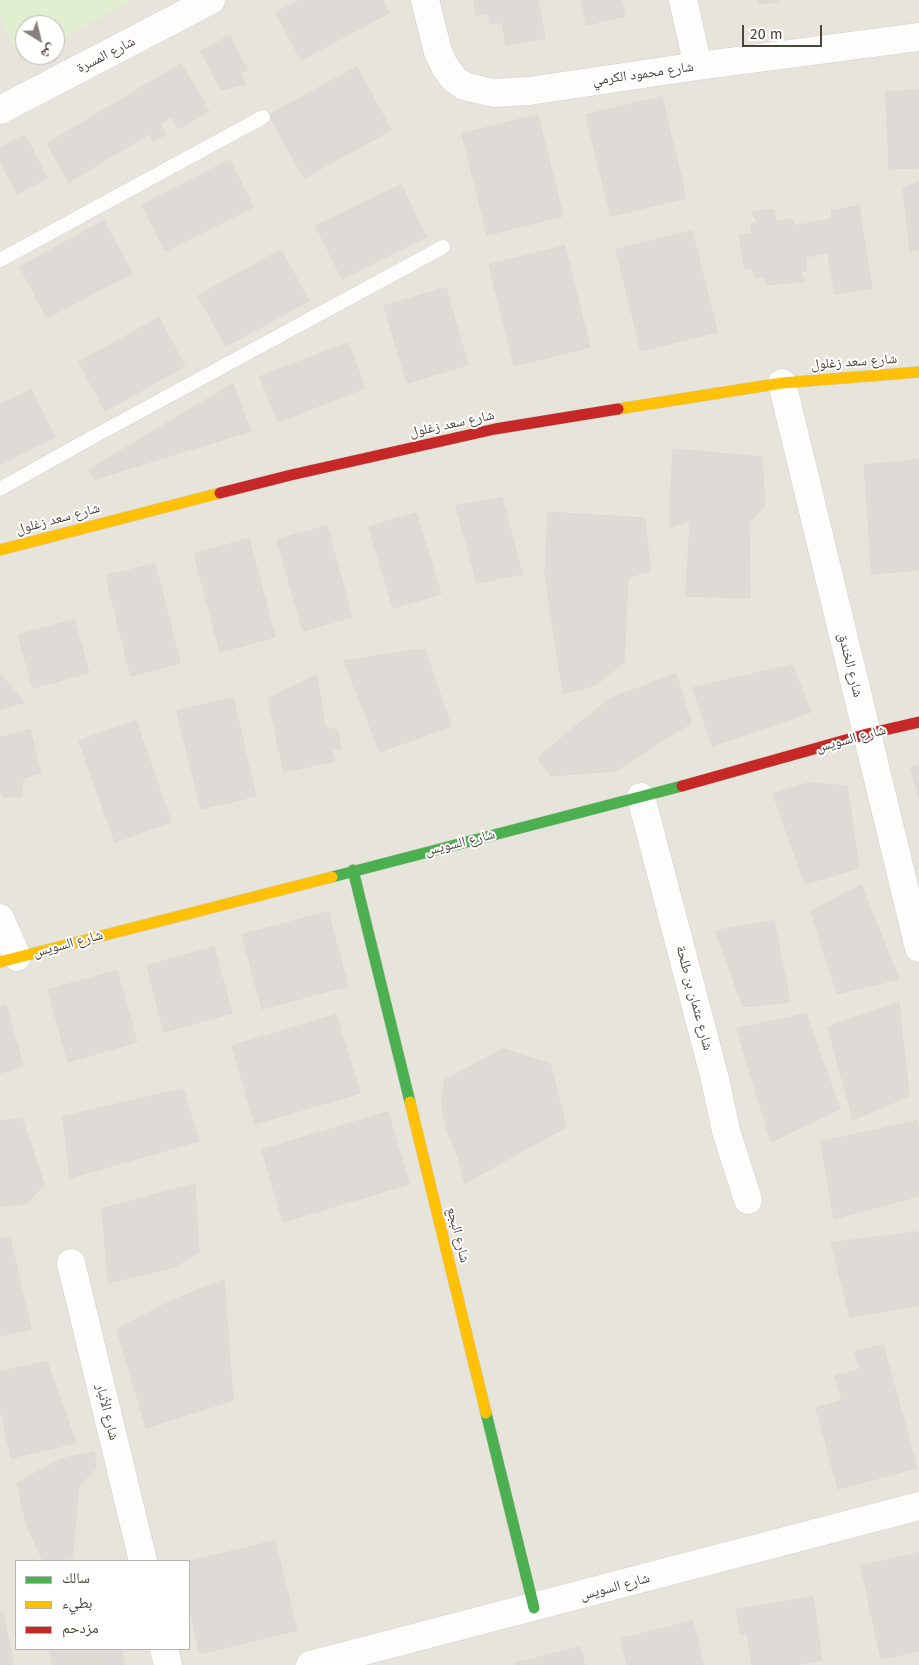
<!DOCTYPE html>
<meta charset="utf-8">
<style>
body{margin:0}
#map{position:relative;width:919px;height:1665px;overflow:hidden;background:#f4f2ee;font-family:"Fira Sans","Noto Naskh Arabic",sans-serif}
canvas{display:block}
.legend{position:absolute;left:15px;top:1560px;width:175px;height:90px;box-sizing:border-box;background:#fff;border:1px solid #b7b4b0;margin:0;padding:6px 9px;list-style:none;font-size:15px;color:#4b4439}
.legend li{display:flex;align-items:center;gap:10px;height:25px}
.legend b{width:25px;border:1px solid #b7b4b0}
.north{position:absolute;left:15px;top:15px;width:50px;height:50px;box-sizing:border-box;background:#fff;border:1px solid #b7b4b0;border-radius:50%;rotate:144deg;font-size:14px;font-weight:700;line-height:20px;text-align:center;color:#4b4439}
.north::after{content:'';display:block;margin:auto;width:18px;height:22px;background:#868178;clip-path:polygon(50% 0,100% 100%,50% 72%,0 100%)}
.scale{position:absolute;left:742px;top:25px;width:80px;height:22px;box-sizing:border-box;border:2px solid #4b4439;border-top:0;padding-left:6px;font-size:15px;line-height:18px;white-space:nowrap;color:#4b4439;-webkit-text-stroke:4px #fff;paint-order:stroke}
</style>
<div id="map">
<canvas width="919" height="1665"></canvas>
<ul class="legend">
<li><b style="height:6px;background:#4caf50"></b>سالك</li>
<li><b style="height:6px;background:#ffc107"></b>بطيء</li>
<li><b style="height:6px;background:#c62828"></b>مزدحم</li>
</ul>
<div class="north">ش</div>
<div class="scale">20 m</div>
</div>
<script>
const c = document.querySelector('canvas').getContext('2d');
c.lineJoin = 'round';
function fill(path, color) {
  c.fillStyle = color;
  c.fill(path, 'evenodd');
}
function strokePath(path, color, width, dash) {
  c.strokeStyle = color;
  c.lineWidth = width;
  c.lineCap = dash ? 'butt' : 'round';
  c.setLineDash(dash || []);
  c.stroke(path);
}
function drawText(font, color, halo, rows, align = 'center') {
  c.font = font + ' "Fira Sans","Noto Naskh Arabic",sans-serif';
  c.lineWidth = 4;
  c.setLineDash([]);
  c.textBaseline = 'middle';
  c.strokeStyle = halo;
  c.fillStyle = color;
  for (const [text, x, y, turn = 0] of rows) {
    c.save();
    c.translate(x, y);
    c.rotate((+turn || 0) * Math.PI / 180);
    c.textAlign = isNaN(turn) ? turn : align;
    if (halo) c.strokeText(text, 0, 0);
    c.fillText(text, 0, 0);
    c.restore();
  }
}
fill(new Path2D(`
 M 0,0 L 919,0 L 919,1665 L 0,1665 ZM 25,25 L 55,25 L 55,55 L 25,55 ZM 16,1561 L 189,1561 L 189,1649 L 16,1649 Z`), '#e7e4dc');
fill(new Path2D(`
 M 0,0 L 132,0 L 55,43 L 55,25 L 25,25 L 25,50 L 17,51 L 0,18 Z`), '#e1eecf');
const building = new Path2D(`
 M 300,0 L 385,0 L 382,1 L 389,13 L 301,60 L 276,13 Z
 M 474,0 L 538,0 L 545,38 L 506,45 L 502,22 L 490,24 L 488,13 L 476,16 Z
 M 582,0 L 622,0 L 625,16 L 587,25 Z
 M 759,0 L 778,0 L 779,2 L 760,4 Z
 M 230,36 L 247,70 L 240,73 L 246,84 L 221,90 L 201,51 Z
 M 181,64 L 209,111 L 179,129 L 172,116 L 160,124 L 166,134 L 154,141 L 149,134 L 69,182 L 47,144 Z
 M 357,67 L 391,130 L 304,178 L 269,115 Z
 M 919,90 L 919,168 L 889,169 L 886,92 Z
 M 662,97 L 686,198 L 611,216 L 586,115 Z
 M 538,115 L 563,216 L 487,235 L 462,134 Z
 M 25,135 L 47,178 L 17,194 L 0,161 L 0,148 Z
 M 230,160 L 253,207 L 165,251 L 142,205 Z
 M 919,182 L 919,250 L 910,251 L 903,188 Z
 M 401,185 L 426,237 L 342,279 L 316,226 Z
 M 859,206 L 872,288 L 835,294 L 828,253 L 805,257 L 807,271 L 800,272 L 805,281 L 767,285 L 766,277 L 756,278 L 751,268 L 745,269 L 739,236 L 752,234 L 751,224 L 758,223 L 752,212 L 774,209 L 776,222 L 792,219 L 794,226 L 832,219 L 831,211 Z
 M 104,221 L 132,273 L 47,318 L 20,267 Z
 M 692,231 L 717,332 L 641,351 L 616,250 Z
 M 565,246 L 590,347 L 514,366 L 489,265 Z
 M 281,250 L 309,301 L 226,346 L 198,296 Z
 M 446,288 L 468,365 L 407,383 L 384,306 Z
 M 159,318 L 185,366 L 105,411 L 79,362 Z
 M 348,343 L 365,388 L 278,422 L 260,377 Z
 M 233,384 L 251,431 L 95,479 L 89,470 Z
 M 31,390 L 55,437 L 0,465 L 0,405 Z
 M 673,449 L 762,457 L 765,505 L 749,522 L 750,598 L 686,596 L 690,521 L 670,527 Z
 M 919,460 L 919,570 L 872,574 L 864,465 Z
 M 502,498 L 522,574 L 477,583 L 456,506 Z
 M 548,512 L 645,518 L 650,571 L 628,577 L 624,662 L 596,685 L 563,694 L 545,575 Z
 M 416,513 L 441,594 L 393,608 L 369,527 Z
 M 327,526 L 352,617 L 303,631 L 277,540 Z
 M 249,539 L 275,637 L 220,652 L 194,554 Z
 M 155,564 L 180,663 L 131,676 L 106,576 Z
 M 74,620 L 89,673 L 33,688 L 18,635 Z
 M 425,649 L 451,726 L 380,752 L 344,661 Z
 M 792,665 L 811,712 L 712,746 L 693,688 Z
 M 0,674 L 24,702 L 0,710 Z
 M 676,674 L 691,723 L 615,771 L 551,776 L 537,758 L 609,699 Z
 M 317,675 L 325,727 L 337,730 L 341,748 L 332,750 L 335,761 L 284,772 L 268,699 Z
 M 233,698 L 256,796 L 201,809 L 177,711 Z
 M 136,721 L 171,822 L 115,842 L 79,741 Z
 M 30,730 L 41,773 L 23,778 L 22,797 L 3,797 L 0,792 L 0,738 Z
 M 919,766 L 919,799 L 911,768 Z
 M 809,783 L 847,786 L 859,868 L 805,884 L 773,794 Z
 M 861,885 L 899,979 L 837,994 L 811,912 Z
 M 328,912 L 348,986 L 262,1009 L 242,935 Z
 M 774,921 L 790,1002 L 743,1007 L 716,931 Z
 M 214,947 L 232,1013 L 164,1032 L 147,966 Z
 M 117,971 L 137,1042 L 68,1062 L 48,990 Z
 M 899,1003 L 909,1096 L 853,1120 L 828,1027 Z
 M 6,1005 L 23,1066 L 0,1073 L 0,1007 Z
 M 806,1014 L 840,1109 L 771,1142 L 737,1029 Z
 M 336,1015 L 360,1093 L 255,1124 L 232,1046 Z
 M 504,1049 L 550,1064 L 566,1127 L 465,1183 L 460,1163 L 447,1129 L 441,1102 L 445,1080 Z
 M 183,1089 L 199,1141 L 70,1178 L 63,1117 Z
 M 388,1112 L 409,1184 L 283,1222 L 262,1150 Z
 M 22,1119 L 44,1184 L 28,1203 L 0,1207 L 0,1121 Z
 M 917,1121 L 919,1127 L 919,1196 L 834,1219 L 821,1142 Z
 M 195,1184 L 199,1252 L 174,1267 L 108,1283 L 102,1209 Z
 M 919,1232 L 919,1306 L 850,1317 L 831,1243 Z
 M 10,1238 L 31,1329 L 0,1336 L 0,1239 Z
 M 224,1280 L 233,1400 L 146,1428 L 117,1329 L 173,1300 Z
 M 883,1345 L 917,1468 L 838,1489 L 816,1408 L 842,1400 L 835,1376 L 860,1369 L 855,1352 Z
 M 47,1362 L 76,1443 L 11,1458 L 0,1407 L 0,1372 Z
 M 94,1452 L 96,1468 L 79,1486 L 72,1558 L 55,1561 L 43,1561 L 27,1526 L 17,1483 L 61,1459 Z
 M 275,1541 L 297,1630 L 200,1654 L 189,1606 L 189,1562 Z
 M 919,1553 L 919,1651 L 881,1659 L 861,1566 Z
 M 813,1597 L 822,1660 L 794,1665 L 752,1665 L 747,1633 L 740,1634 L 736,1610 Z
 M 3,1613 L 14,1665 L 0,1665 L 0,1614 Z
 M 693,1621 L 704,1665 L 627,1665 L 621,1639 Z
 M 580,1647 L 585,1665 L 514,1665 L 514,1664 Z
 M 49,1649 L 121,1649 L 125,1665 L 53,1665 Z`);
fill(building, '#dedbd6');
strokePath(building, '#dcd9d4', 1);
const lane = new Path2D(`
 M 0,260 L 263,117
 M 0,489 L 91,438 L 443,247`);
const street = new Path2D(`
 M 425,0 L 438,52 L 444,65 L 454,79 L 464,86 L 493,93 L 529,91 L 698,66 L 919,37
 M 683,0 L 698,66
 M 0,110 L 211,0
 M 782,383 L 919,948
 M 641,797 L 715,1079 L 726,1131 L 748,1200
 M 0,918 L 17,957
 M 71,1263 L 143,1561
 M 164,1649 L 168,1665
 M 310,1665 L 919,1506`);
const fast = new Path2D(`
 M 353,870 L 410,1102
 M 332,877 L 682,786
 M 486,1413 L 534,1608`);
const slow = new Path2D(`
 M 618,409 L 782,383 L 919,372
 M 0,550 L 220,493
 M 0,962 L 332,877
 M 410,1102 L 486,1413`);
const jam = new Path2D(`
 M 220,493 L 291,475 L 495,429 L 618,409
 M 682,786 L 867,734 L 919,722`);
strokePath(lane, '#d2d0cb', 15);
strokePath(street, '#d2d0cb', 29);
strokePath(fast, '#d3cfc5', 12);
strokePath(slow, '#d3cfc5', 12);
strokePath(jam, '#d3cfc5', 12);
strokePath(lane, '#fdfdfc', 14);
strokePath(street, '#fdfdfc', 28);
strokePath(fast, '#4caf50', 11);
strokePath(slow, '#ffc107', 11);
strokePath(jam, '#c62828', 11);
drawText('14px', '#4b4439', '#fff', [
 ["شارع المسرة",106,55,-27],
 ["شارع محمود الكرمي",643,74,-8],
 ["شارع سعد زغلول",854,362,-4],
 ["شارع سعد زغلول",452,424,-12],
 ["شارع سعد زغلول",58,519,-15],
 ["شارع الخندق",850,665,76],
 ["شارع السويس",851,739,-15],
 ["شارع السويس",460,843,-14],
 ["شارع السويس",68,944,-15],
 ["شارع عثمان بن طلحة",694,998,75],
 ["شارع البجع",458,1235,76],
 ["شارع الأنبار",107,1412,76],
 ["شارع السويس",615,1587,-15]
]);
</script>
